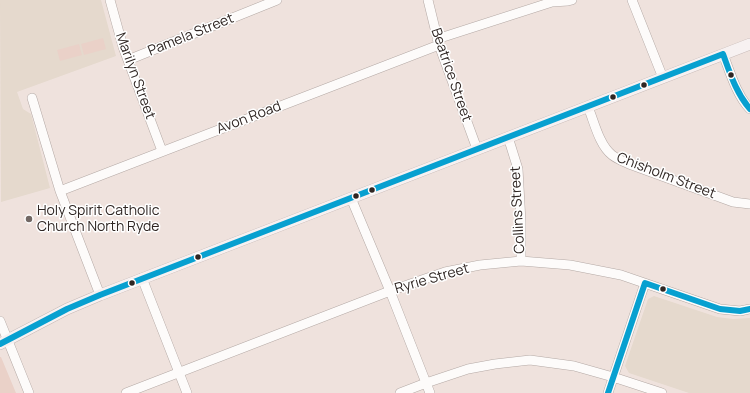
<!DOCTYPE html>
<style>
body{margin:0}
canvas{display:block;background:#efe2dd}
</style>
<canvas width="750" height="393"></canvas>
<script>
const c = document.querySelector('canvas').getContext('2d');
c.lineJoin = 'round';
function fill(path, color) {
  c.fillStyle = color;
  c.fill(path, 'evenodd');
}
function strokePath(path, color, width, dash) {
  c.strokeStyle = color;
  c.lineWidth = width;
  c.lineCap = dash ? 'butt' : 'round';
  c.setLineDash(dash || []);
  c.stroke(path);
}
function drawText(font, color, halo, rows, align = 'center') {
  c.font = font + ' Manrope,sans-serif';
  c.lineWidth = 3;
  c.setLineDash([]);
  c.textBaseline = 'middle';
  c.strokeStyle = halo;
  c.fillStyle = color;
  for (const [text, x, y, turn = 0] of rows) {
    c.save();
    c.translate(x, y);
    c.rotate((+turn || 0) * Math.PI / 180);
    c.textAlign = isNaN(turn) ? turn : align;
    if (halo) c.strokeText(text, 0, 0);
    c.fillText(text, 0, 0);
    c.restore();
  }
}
fill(new Path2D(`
 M 0,0 L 101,0 L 116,56 L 17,92 L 23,109 L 31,114 L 50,188 L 1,202 Z
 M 654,296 L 717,317 L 733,319 L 750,318 L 750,393 L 689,393 L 629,373 L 625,366 L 648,299 Z`), '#e5d9cd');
fill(new Path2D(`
 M 103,38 L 106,49 L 84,55 L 81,44 Z
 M 79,44 L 82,55 L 60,61 L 57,50 Z
 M 0,357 L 1,357 L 16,393 L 0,393 Z`), '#ead1c8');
const minor = new Path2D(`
 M 110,0 L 123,47 L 162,151
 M 428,0 L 439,45 L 477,149
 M 632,0 L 663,78
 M 437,39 L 552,2 L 568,1 L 572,0
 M 723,54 C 730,72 737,96 750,109
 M 128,60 L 277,0
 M 32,98 L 60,191 L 100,295
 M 588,107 C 594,121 599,145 612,155 C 617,159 623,161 629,164 L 733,202 L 750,204
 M 508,137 L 518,169 L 521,222 L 521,261
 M 60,191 L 439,45
 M 351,198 L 390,291 L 430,393
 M 142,278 L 187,393
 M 0,321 L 29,393
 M 126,393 L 390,291 L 445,272 L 480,265 L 521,261 L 570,265 L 621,275 L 720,309 L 740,311 L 750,309
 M 400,393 L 426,383 L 468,369 L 495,364 L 530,360 L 574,366 L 613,377 L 662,393
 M 608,393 L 645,283`);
const major = new Path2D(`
 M 0,344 L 67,309 L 100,295 L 750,44`);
strokePath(minor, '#b4a9a5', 10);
strokePath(major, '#c6b8b5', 12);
strokePath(minor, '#fdfbfa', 9);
strokePath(major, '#f7f1f1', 11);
strokePath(new Path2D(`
 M 723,54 C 730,73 736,93 750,109
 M 645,283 L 720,309 L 740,311 L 750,309
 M 0,344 L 67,309 L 100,295 L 723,54
 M 608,393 L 645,283`), '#07a0d0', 6);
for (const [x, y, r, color] of [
 [731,75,3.5,"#2f2623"],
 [644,85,3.5,"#2f2623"],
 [613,97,3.5,"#2f2623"],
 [372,190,3.5,"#2f2623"],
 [356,196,3.5,"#2f2623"],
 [29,219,4,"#726864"],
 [198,257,3.5,"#2f2623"],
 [132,283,3.5,"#2f2623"],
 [663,289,3.5,"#2f2623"]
]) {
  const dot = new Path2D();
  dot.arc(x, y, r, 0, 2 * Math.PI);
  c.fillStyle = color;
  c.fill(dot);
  strokePath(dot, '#fff', 1.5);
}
drawText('14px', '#2f2623', '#fff', [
 ["Pamela Street",191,35,-22],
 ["Beatrice Street",451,75,71],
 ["Marilyn Street",135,76,70],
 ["Avon Road",249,118,-21],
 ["Chisholm Street",666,176,21],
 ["Collins Street",518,210,-93],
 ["Ryrie Street",432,279,-16]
]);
drawText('14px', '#2f2623', '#fff', [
 ["Holy Spirit Catholic",37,211],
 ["Church North Ryde",37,227]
], 'left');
</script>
